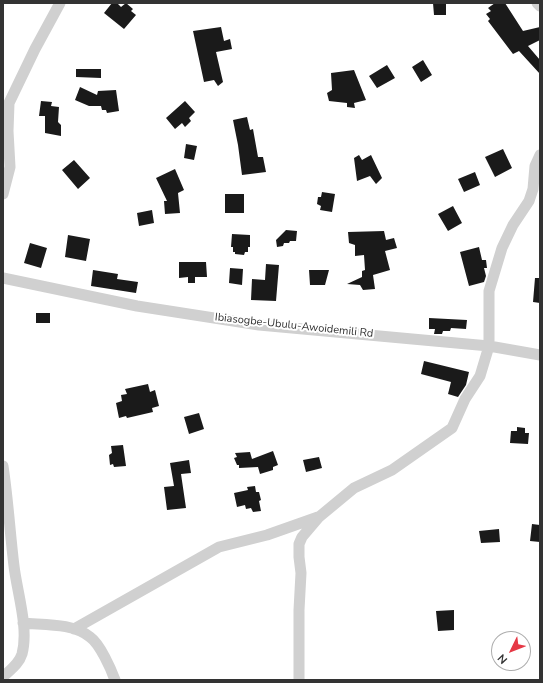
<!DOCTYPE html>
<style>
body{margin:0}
#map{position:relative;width:543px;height:683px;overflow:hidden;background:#fff;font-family:"Nunito Sans",sans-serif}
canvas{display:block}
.frame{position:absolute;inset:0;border:4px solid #333;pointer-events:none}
.north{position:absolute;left:491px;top:631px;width:40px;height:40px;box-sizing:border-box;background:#fff;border:1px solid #adadad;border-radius:50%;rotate:227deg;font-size:11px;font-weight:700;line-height:16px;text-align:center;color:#333}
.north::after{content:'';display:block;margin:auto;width:14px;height:18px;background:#e63946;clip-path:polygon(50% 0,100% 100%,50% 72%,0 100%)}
</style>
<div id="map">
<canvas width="543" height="683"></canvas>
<div class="frame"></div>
<div class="north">N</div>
</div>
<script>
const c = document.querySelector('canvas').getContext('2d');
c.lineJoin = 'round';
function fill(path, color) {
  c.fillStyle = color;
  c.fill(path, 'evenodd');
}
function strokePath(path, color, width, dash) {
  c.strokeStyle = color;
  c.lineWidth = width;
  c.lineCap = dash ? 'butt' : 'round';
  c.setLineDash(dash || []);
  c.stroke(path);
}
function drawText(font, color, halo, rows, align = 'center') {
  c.font = font + ' "Nunito Sans",sans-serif';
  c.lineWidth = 4;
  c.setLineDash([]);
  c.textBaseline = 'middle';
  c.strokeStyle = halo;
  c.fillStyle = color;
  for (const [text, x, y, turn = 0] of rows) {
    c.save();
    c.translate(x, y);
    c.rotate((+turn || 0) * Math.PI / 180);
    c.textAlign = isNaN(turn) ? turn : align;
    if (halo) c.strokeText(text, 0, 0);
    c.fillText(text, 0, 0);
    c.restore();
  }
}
fill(new Path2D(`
 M 112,3 L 117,3 L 121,7 L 126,3 L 133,9 L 131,11 L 136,15 L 124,29 L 104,13 Z
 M 433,3 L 446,3 L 446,15 L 434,15 Z
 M 495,3 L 505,3 L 523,31 L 540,27 L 540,40 L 528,46 L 540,60 L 540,74 L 519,51 L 513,54 L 488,21 L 490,19 L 486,14 L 491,11 L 488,8 Z
 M 221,27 L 224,41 L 230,39 L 232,49 L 216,52 L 223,82 L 218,86 L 214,80 L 204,82 L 193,31 Z
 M 423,60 L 432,75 L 421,82 L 412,67 Z
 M 387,65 L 395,78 L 377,88 L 369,76 Z
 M 76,69 L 101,69 L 101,78 L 76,77 Z
 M 354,70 L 366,100 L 354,103 L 355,108 L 347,107 L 347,103 L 329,101 L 327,93 L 332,90 L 331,73 Z
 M 80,87 L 97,95 L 98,91 L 116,90 L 119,111 L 107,113 L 106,110 L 102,110 L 101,106 L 89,106 L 75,100 Z
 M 41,101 L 52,102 L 51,106 L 59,107 L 58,122 L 61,125 L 61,136 L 45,133 L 45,116 L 39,116 Z
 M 185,101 L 195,112 L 189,118 L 191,121 L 185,127 L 182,123 L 175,129 L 166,118 Z
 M 247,117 L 250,130 L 253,129 L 258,157 L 263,157 L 266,172 L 242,175 L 238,145 L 233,120 Z
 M 186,144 L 197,146 L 194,160 L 184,158 Z
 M 503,149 L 512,168 L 495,177 L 485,157 Z
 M 359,155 L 362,160 L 371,155 L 382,178 L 376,184 L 370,176 L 357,181 L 354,158 Z
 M 74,160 L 90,178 L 78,189 L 62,170 Z
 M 175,169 L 184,190 L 178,193 L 180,213 L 165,214 L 164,201 L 167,201 L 156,178 Z
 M 475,172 L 480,185 L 464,192 L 458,179 Z
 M 322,192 L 335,194 L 332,212 L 320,210 L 321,206 L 317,204 L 318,197 L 321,197 Z
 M 225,194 L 244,194 L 244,213 L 225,213 Z
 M 453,206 L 462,223 L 448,231 L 438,214 Z
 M 152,210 L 154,223 L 139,226 L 137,213 Z
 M 286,230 L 297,231 L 296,241 L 290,241 L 289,243 L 284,243 L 283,246 L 277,247 L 276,240 Z
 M 384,231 L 386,240 L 394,238 L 397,248 L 385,251 L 390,270 L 373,275 L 375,289 L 363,290 L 360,285 L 347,284 L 362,277 L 362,271 L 365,270 L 364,255 L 355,256 L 355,245 L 349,243 L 348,232 Z
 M 232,234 L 250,235 L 250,247 L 248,247 L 248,252 L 245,252 L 244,255 L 235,254 L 235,252 L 233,252 L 233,247 L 231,247 Z
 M 68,235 L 90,239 L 86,261 L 65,257 Z
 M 30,243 L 47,248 L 41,268 L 24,263 Z
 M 479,247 L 482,260 L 486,260 L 487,268 L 484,268 L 486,276 L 484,282 L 469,286 L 460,252 Z
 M 179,262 L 206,262 L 207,277 L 195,277 L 195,283 L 188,283 L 188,277 L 179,278 Z
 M 266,264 L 279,265 L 276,301 L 251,300 L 252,279 L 265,280 Z
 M 230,268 L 243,269 L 242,285 L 229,283 Z
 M 93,270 L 118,274 L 117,279 L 138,282 L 136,293 L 91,286 Z
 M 309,270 L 329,270 L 325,285 L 310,285 Z
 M 535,278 L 540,278 L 540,303 L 533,302 Z
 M 36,313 L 50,313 L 50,323 L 36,323 Z
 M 429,318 L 467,320 L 466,329 L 451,328 L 450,331 L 443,331 L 442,334 L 434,334 L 435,329 L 429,329 Z
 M 424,361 L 469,372 L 466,385 L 458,397 L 448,394 L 451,382 L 421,374 Z
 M 148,384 L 150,392 L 155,390 L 159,406 L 152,408 L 153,412 L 127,418 L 126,416 L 119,418 L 116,403 L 122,401 L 121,395 L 127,394 L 125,389 Z
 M 199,413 L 204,429 L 189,434 L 184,417 Z
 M 517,427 L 525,428 L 525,433 L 529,433 L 528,444 L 510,443 L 511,431 L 517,431 Z
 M 123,445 L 126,466 L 114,467 L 113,464 L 110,465 L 109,455 L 112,453 L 111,446 Z
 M 273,451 L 278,465 L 273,467 L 273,470 L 260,474 L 258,467 L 239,468 L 239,465 L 237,465 L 234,458 L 237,457 L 235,453 L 250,452 L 252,459 Z
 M 319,457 L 322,468 L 306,472 L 303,460 Z
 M 189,460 L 191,473 L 181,474 L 186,508 L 167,510 L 164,487 L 174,486 L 170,463 Z
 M 255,486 L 256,492 L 259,492 L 261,500 L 259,501 L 261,511 L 253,512 L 251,508 L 246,509 L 245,505 L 237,507 L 234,493 L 248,490 L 247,487 Z
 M 532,524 L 540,525 L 540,542 L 530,541 Z
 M 499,529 L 500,542 L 481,543 L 479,531 Z
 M 454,610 L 454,630 L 438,631 L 436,611 Z`), '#1a1a1a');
strokePath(new Path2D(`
 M 537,3 L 540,6
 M 3,194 L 10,167 L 8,131 L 9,103 L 35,49 L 60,3
 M 3,278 L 137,306 L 259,325 L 489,346 L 540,355
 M 3,466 C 8,499 10,533 14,566 C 17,592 29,628 22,654 C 19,664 10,670 3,677
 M 23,623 C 45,625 73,623 90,637 C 100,644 111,669 115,680
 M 74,629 L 219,547 L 267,535 L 318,517
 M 299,680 L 299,610 L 301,573 L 299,557 L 299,544 L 302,537 L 319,517 L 354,488 L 392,470 L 452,428 L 465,399 L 480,376 L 489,346 L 489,291 L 502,248 L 513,225 L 529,201 L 533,189 L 535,166 L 540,155`), '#d0d0d0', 11);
drawText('11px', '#333', '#fff', [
 ["Ibiasogbe-Ubulu-Awoidemili Rd",294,326,6]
]);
</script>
